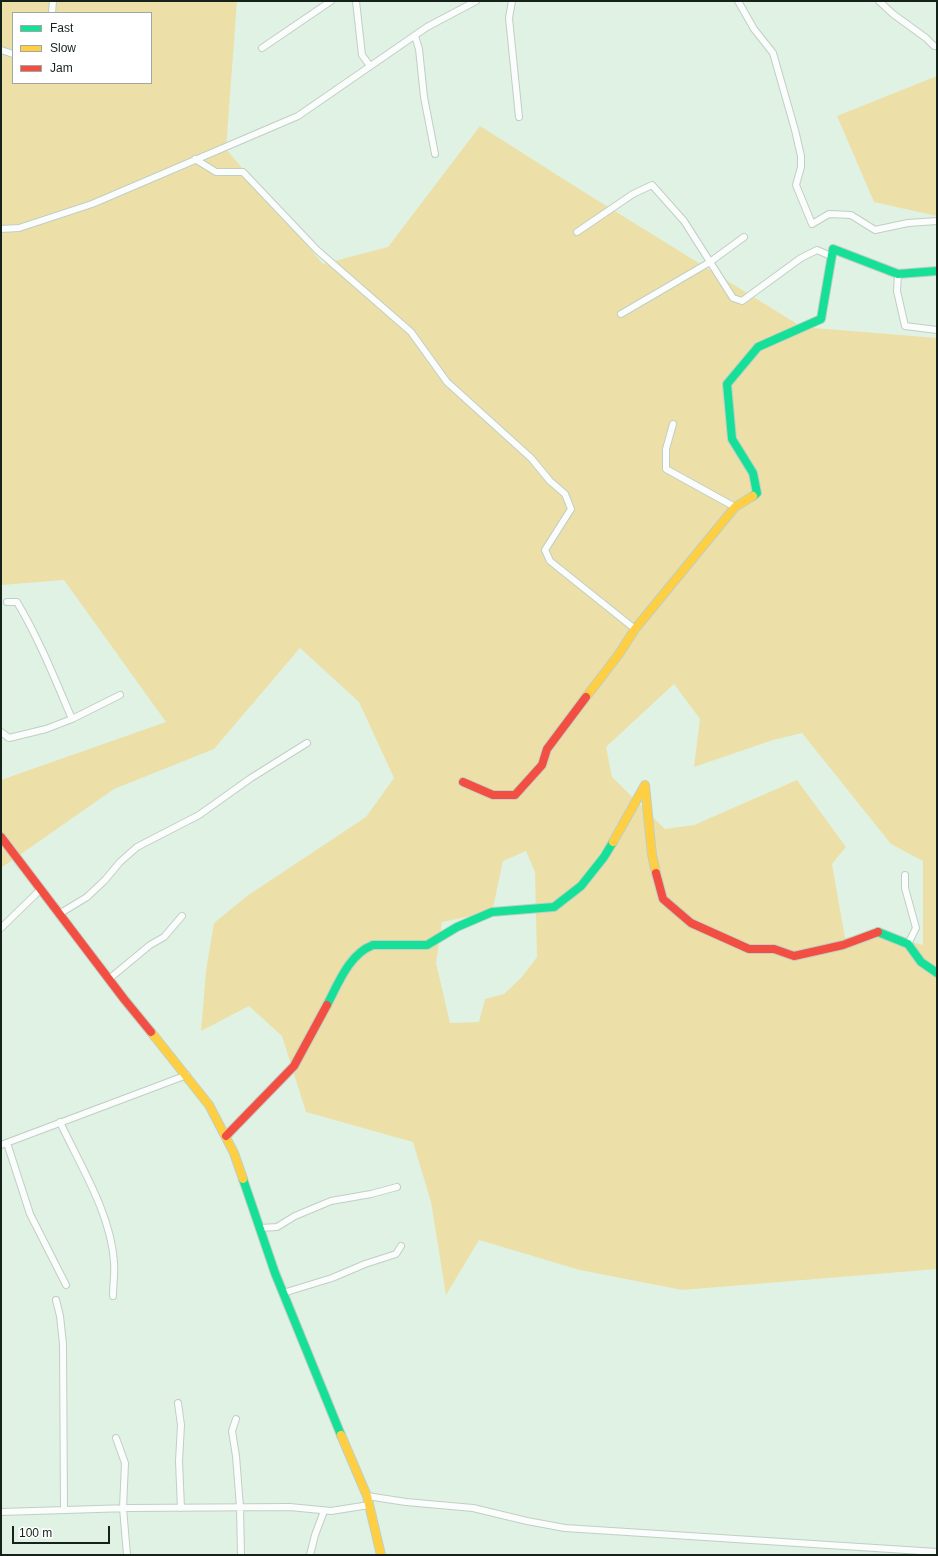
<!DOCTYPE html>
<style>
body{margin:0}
#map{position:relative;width:938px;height:1556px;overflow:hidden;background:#e0f2e4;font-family:Arial,sans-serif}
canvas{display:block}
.frame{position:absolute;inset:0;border:2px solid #152219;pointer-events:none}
.legend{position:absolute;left:12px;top:12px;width:140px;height:72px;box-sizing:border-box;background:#fff;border:1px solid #a1a7a3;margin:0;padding:5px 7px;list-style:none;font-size:12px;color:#152219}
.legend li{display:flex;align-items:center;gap:8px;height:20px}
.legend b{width:20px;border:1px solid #a1a7a3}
.scale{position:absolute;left:12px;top:1526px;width:98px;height:18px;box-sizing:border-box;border:2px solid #152219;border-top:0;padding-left:5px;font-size:12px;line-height:14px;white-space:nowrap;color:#152219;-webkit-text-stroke:3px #fff;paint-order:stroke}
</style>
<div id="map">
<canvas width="938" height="1556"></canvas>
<div class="frame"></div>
<ul class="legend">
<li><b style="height:5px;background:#16e098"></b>Fast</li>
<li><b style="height:5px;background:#ffcf43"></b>Slow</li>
<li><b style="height:5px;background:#f24e42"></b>Jam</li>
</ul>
<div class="scale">100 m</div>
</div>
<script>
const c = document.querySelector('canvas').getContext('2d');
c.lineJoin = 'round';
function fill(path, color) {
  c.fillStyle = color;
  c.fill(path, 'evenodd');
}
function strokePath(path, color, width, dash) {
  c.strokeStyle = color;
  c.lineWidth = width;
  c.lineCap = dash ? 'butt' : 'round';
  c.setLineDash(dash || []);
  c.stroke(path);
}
fill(new Path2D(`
 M 1,1 L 237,1 L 226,149 L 323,264 L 388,247 L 480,126 L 576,187 L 802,327 L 937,338 L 937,1269 L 682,1290 L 580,1270 L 479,1240 L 446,1295 L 431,1202 L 413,1142 L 306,1112 L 282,1036 L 249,1006 L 201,1031 L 206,971 L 214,923 L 247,896 L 366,817 L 394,778 L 359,702 L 300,648 L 214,749 L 114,789 L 1,868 L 1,780 L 166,722 L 64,580 L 1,585 ZM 13,13 L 151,13 L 151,83 L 13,83 ZM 674,684 L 700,719 L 694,767 L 773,740 L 802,733 L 891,844 L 923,861 L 923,945 L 878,932 L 845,938 L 832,864 L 846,847 L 797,780 L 694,825 L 665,829 L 612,777 L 606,747 ZM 526,851 L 535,872 L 537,957 L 522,977 L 504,994 L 485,999 L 479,1022 L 450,1023 L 436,963 L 442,922 L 492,912 L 503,861 Z
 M 937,76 L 937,216 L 874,202 L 837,116 Z`), '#ece0a8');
const street = new Path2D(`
 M 356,1 L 362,55 L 370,66
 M 512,1 L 509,18 L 519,117
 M 738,1 L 754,29 L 773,53 L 795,130 L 801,156 L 801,167 L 796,185 L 812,224 L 829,214 L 851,215 L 875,230 L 908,223 L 937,221
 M 879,1 L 893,14 L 926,38 L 934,46 L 937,46
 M 52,13 L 53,1
 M 415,36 L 419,49 L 424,97 L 435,154
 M 262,48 L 331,1
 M 1,50 L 13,54
 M 195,159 L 216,172 L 243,172 L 317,250 L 411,332 L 447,382 L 531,458 L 550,481 L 565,494 L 571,509 L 545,550 L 550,561 L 635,629
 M 1,229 L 19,228 L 92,204 L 298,116 L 427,27 L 476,1
 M 577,232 L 633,194 L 652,185 L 684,221 L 733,298 L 742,301 L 801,258 L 817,250 L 831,256
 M 898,274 L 897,291 L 905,326 L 937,330
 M 621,314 L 710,262 L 744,237
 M 673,424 L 666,449 L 666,469 L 735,507
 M 7,602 L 17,602 C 39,639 55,679 72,719
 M 1,732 L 9,738 L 46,729 L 72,719 L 120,695
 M 905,875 L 905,888 L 916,928 L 908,944
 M 59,914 L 87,897 L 105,880 L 120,862 L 137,847 L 199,815 L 251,778 L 307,743
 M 1,928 L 40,890
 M 109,979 L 150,945 L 164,937 L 182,916
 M 60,1122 C 80,1165 111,1214 114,1262 C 115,1273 113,1285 113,1296
 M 7,1143 L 30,1214 L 66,1285
 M 1,1145 L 187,1075
 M 260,1228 L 277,1227 L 295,1216 L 331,1201 L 371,1194 L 397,1187
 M 283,1293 L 332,1278 L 365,1264 L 396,1254 L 401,1246
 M 56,1300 L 60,1316 L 63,1344 L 64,1510
 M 178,1403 L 181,1425 L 179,1461 L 181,1508
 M 236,1419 L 232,1431 L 236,1456 L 240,1507 L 241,1555
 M 116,1438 L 125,1463 L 123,1508 L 127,1555
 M 367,1496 L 406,1502 L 473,1508 L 527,1521 L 565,1528 L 937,1552
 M 1,1512 L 129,1508 L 290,1507 L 331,1511 L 369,1505
 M 310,1555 L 315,1535 L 324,1511`);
const fast = new Path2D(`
 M 753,496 L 757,493 L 753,473 L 732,439 L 727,384 L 758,347 L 821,319 L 833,249 L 898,274 L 937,271
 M 878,932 L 908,944 L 921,962 L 937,973
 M 327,1005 C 338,984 349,954 373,945 L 427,945 L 457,927 L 492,912 L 554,907 L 581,886 L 604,857 L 613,842
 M 243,1179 L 275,1273 L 341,1435`);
const slow = new Path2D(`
 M 586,697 L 619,654 L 635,629 L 735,507 L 753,496
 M 613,842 L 645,785 L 652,855 L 656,873
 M 151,1032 L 209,1105 L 234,1153 L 243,1179
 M 341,1435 L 367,1496 L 381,1555`);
const jam = new Path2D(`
 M 463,782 L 493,795 L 515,795 L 542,765 L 547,749 L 586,697
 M 1,837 L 124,999 L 151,1032
 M 656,873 L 663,899 L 691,923 L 749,949 L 774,949 L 794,956 L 843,945 L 878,932
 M 226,1136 L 294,1066 L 327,1005`);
strokePath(street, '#c0cfc4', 8);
strokePath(fast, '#c0cfc4', 10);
strokePath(slow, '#c0cfc4', 10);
strokePath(jam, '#c0cfc4', 10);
strokePath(street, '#fafdfb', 6);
strokePath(fast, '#16e098', 8);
strokePath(slow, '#ffcf43', 8);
strokePath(jam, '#f24e42', 8);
</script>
